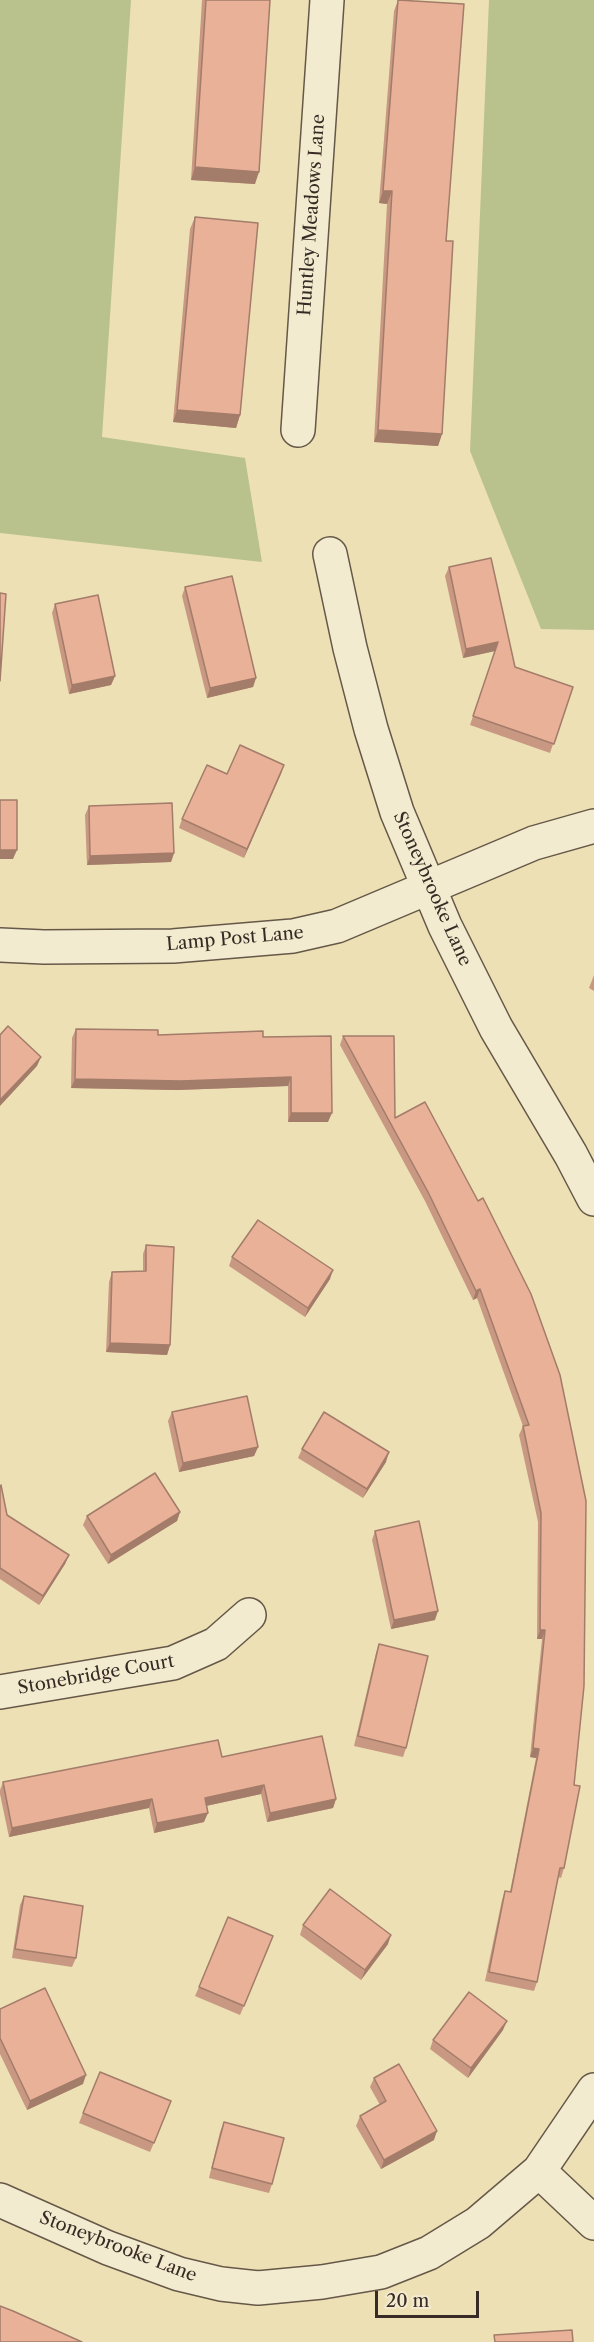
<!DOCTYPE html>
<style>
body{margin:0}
#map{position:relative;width:594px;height:2342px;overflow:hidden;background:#ede0b5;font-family:"Libre Caslon Text",serif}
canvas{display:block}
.scale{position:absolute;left:375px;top:2291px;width:104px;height:27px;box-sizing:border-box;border:3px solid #382a24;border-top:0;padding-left:8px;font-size:18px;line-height:21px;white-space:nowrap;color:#382a24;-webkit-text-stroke:4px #f3ebcf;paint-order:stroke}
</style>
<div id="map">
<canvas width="594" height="2342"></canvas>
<div class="scale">20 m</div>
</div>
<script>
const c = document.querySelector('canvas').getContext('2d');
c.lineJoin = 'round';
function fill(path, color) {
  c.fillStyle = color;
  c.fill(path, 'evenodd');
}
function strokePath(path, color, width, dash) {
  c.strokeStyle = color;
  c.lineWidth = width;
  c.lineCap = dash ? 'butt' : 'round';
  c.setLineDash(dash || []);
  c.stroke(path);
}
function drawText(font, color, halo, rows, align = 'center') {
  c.font = font + ' "Libre Caslon Text",serif';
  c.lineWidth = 4.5;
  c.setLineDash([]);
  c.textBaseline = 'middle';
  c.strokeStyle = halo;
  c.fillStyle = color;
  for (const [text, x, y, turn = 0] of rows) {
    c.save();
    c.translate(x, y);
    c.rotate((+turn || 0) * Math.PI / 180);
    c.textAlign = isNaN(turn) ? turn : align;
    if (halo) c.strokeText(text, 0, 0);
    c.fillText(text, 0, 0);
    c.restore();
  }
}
fill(new Path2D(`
 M 0,0 L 131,0 L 102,437 L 245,458 L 262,562 L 0,533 Z
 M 489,0 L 594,0 L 594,630 L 541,629 L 470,451 Z`), '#b9c28d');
const minor = new Path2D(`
 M 298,430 L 327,0
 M 330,554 L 350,648 L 371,729 L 397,812 L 445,926 L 496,1028 L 571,1155 L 594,1199
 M 0,945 L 44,947 L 173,946 L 293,936 L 337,926 L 534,843 L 594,826
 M 0,1692 L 173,1663 L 216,1644 L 249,1615
 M 539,2171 L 594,2223
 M 0,2200 L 108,2248 L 179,2274 L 221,2284 L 258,2288 L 322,2282 L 381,2272 L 429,2253 L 478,2223 L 539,2171 L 594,2090`);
strokePath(minor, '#655848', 36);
strokePath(minor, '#f3ebcf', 33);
fill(new Path2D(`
 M 202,0 L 270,0 L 255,184 L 191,180 Z
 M 398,0 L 446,241 L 442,434 L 438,446 L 374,442 L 387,204 L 379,203 L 394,11 Z
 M 195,217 L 240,415 L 236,428 L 173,422 L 190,229 Z
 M 449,567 L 515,667 L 573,687 L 550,753 L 470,725 L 495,651 L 463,658 L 445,576 Z
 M 185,587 L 256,678 L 253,687 L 207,698 L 182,596 Z
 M 55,604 L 115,676 L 111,685 L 69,694 L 52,613 Z
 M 284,765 L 244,858 L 179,828 L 182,819 L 227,774 Z
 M 89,806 L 174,853 L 171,862 L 87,865 L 85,815 Z
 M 594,975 L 594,991 L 589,988 Z
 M 76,1029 L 158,1035 L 263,1037 L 328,1122 L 288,1122 L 288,1086 L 177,1090 L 71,1088 L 72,1038 Z
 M 343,1036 L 395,1118 L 478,1201 L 531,1294 L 564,1868 L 561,1878 L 558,1877 L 537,1982 L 534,1991 L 485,1981 L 502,1900 L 505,1891 L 510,1892 L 536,1758 L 530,1757 L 542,1639 L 537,1639 L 538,1522 L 519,1435 L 523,1426 L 477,1298 L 473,1300 L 425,1201 L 340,1045 Z
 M 146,1245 L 170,1345 L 167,1355 L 106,1352 L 109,1282 L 112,1272 L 143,1271 L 143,1254 Z
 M 232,1257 L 330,1279 L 305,1317 L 229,1266 Z
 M 172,1412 L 258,1447 L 254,1456 L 179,1472 L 168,1421 Z
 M 302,1449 L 386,1462 L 363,1498 L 298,1458 Z
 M 0,1487 L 7,1515 L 69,1555 L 65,1564 L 39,1605 L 0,1579 Z
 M 180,1512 L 177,1521 L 108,1564 L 83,1525 L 87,1516 Z
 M 375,1531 L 435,1620 L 391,1629 L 372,1540 Z
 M 379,1644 L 406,1748 L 403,1757 L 354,1746 L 376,1653 Z
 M 222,1757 L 336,1799 L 333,1808 L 267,1822 L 261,1794 L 206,1806 L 204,1822 L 154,1833 L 149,1808 L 9,1837 L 0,1794 L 0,1790 L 3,1782 Z
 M 24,1896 L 76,1958 L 72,1967 L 12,1958 L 20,1905 Z
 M 303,1925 L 388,1944 L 361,1980 L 300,1935 Z
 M 270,1945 L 240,2015 L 195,1996 L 199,1987 Z
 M 0,2009 L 83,2084 L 27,2110 L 0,2054 Z
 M 503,2030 L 468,2078 L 430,2049 L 433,2040 Z
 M 374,2078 L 434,2140 L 381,2169 L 356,2126 L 360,2116 L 380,2105 L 370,2087 Z
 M 168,2110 L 150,2152 L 79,2123 L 83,2113 Z
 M 224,2122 L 272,2184 L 269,2193 L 209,2178 L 220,2132 Z`), '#c89882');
fill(new Path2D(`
 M 195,167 L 259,172 L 255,184 L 191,180 Z
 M 383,191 L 392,191 L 387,204 L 379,203 Z
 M 177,410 L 240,415 L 236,428 L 173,422 Z
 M 378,430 L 442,434 L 438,446 L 374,442 Z
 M 498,642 L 495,651 L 463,658 L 466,649 Z
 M 115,676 L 111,685 L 69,694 L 72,685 Z
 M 256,678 L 253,687 L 207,698 L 210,688 Z
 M 284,765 L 281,774 L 244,858 L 247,849 Z
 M 0,850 L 17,850 L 13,859 L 0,859 Z
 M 174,853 L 171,862 L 87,865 L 90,856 Z
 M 41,1057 L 37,1066 L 0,1106 L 0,1100 Z
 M 291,1077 L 288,1086 L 177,1090 L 71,1088 L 75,1079 Z
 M 291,1113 L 332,1113 L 328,1122 L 288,1122 Z
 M 333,1270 L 330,1279 L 305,1317 L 308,1308 Z
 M 480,1289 L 477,1298 L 473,1300 L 476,1291 Z
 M 110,1343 L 170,1345 L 167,1355 L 106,1352 Z
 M 258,1447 L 254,1456 L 179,1472 L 183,1463 Z
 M 389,1452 L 386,1462 L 363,1498 L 367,1489 Z
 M 180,1512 L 177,1521 L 108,1564 L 111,1555 Z
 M 69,1555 L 65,1564 L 39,1605 L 43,1596 Z
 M 438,1611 L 435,1620 L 391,1629 L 394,1620 Z
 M 540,1630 L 545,1630 L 542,1639 L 537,1639 Z
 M 533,1748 L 539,1749 L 536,1758 L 530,1757 Z
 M 264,1785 L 261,1794 L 201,1807 L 205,1798 Z
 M 152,1799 L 149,1808 L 9,1837 L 12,1828 Z
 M 336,1799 L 333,1808 L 267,1822 L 270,1813 Z
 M 208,1813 L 204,1822 L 154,1833 L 157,1823 Z
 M 391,1935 L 388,1944 L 361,1980 L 365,1970 Z
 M 507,2021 L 503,2030 L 468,2078 L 471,2068 Z
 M 86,2075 L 83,2084 L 27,2110 L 30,2101 Z
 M 437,2131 L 434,2140 L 381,2169 L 384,2160 Z`), '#a37c6a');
const building = new Path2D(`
 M 206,0 L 270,0 L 259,172 L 195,167 Z
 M 398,0 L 464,4 L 446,241 L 453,241 L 442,434 L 378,430 L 392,191 L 383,191 Z
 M 195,217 L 258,223 L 240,415 L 177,410 Z
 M 491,558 L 515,667 L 573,687 L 554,744 L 473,716 L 498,642 L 466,649 L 449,567 Z
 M 232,576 L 256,678 L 210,688 L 185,587 Z
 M 0,593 L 6,594 L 0,681 Z
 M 98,595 L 115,676 L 72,685 L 55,604 Z
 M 240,745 L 284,765 L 247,849 L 182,819 L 207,765 L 227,774 Z
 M 0,800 L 17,800 L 17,850 L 0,850 Z
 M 172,803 L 174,853 L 90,856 L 89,806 Z
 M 8,1026 L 41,1057 L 0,1100 L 0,1035 Z
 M 76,1029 L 158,1030 L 158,1035 L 263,1031 L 263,1037 L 331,1036 L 332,1113 L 291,1113 L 291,1077 L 181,1081 L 75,1079 Z
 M 343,1036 L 394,1036 L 395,1118 L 425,1102 L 478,1201 L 483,1198 L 531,1294 L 560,1375 L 586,1501 L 584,1686 L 574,1785 L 580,1786 L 564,1868 L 560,1868 L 537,1982 L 489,1972 L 505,1891 L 511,1892 L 539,1749 L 533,1748 L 545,1630 L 540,1630 L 541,1513 L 523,1426 L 529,1425 L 480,1289 L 476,1291 L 428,1192 Z
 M 258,1220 L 333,1270 L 308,1308 L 232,1257 Z
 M 146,1245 L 174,1247 L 170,1345 L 110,1343 L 112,1272 L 146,1271 Z
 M 247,1396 L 258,1447 L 183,1463 L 172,1412 Z
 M 324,1412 L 389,1452 L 367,1489 L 302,1449 Z
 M 155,1473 L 180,1512 L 111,1555 L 87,1516 Z
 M 1,1485 L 7,1515 L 69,1555 L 43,1596 L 0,1568 L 0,1487 Z
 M 419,1521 L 438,1611 L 394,1620 L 375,1531 Z
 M 379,1644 L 428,1656 L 406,1748 L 358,1736 Z
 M 322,1736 L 336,1799 L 270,1813 L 264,1785 L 205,1798 L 208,1813 L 157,1823 L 152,1799 L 12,1828 L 3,1782 L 218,1740 L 222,1757 Z
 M 330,1889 L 391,1935 L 365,1970 L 303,1925 Z
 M 24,1896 L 83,1906 L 76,1958 L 15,1949 Z
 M 228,1917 L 273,1936 L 244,2006 L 199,1987 Z
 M 45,1988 L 86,2075 L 30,2101 L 0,2038 L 0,2009 Z
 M 469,1992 L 507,2021 L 471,2068 L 433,2040 Z
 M 399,2064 L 437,2131 L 384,2160 L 360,2116 L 386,2101 L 374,2078 Z
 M 100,2072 L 171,2101 L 154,2143 L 83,2113 Z
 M 224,2122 L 284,2138 L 272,2184 L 212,2168 Z
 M 0,2306 L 13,2311 L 82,2342 L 0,2342 Z
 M 572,2330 L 573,2342 L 495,2342 L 494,2335 Z`);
fill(building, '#e9b197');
strokePath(building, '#a37c6a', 1.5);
drawText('18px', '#382a24', '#f3ebcf', [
 ["Huntley Meadows Lane",312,215,-86],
 ["Stoneybrooke Lane",432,889,66],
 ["Lamp Post Lane",235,939,-5],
 ["Stonebridge Court",96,1675,-10],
 ["Stoneybrooke Lane",118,2247,21]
]);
</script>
